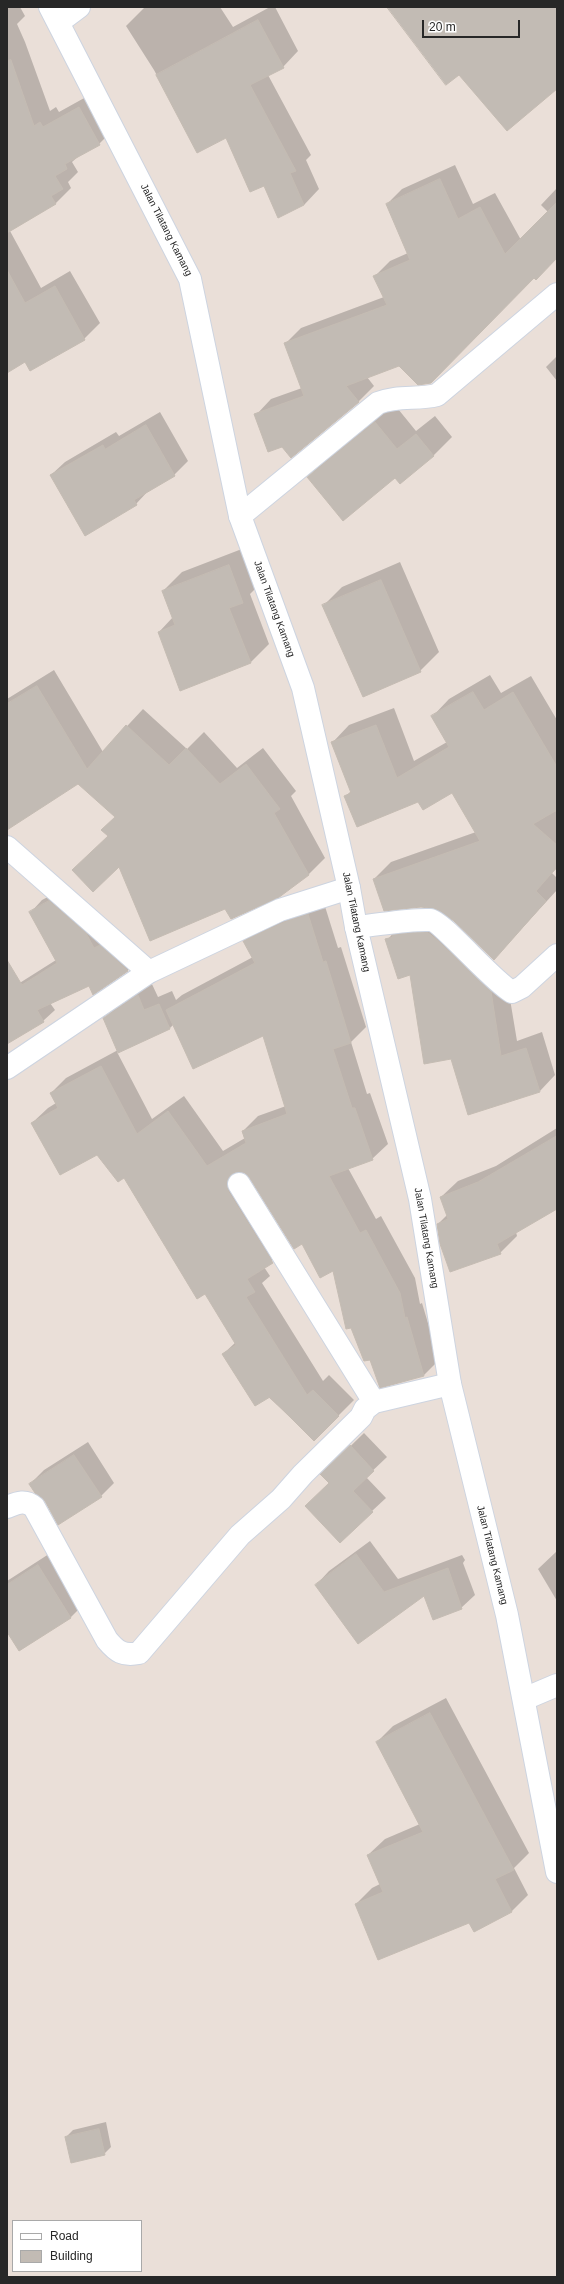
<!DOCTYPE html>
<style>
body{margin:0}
#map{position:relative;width:564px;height:2284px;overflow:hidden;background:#eadfd8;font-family:Arial,sans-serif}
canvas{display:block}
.frame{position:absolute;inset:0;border:8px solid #272727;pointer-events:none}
.legend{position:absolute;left:12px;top:2220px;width:130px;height:52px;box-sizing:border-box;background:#fff;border:1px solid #a9a9a9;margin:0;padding:5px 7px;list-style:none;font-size:12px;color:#272727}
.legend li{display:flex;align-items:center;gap:8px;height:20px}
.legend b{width:20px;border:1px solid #a9a9a9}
.scale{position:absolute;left:422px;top:20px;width:98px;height:18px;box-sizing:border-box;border:2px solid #272727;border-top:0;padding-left:5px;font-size:12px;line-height:14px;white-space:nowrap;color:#272727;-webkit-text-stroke:3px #fff;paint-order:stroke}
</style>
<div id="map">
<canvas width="564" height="2284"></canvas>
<div class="frame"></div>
<ul class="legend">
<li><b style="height:5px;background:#fff"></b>Road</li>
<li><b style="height:11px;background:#c2bbb4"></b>Building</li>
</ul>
<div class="scale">20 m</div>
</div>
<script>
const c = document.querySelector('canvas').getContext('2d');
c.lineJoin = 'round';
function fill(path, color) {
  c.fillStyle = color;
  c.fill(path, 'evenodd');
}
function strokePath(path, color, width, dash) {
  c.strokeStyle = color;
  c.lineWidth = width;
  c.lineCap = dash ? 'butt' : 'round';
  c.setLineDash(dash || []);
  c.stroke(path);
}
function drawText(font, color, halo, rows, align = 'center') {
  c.font = font + ' Arial,sans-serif';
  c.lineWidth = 3.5;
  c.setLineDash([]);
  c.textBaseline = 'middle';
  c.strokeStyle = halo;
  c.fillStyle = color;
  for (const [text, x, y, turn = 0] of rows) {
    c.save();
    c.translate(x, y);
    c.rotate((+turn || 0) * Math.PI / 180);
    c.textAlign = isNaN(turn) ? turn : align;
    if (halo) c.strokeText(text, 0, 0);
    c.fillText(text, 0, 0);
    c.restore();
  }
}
fill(new Path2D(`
 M 7,7 L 20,7 L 25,16 L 17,24 L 25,42 L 50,111 L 56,107 L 59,112 L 95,92 L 115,128 L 99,144 L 81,154 L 72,162 L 78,172 L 68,182 L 71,188 L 55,204 L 10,231 L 41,288 L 70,271 L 100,323 L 84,339 L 7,366 Z
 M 145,7 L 220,7 L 233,27 L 270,7 L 275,7 L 298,51 L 283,67 L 268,75 L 311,155 L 306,160 L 319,189 L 304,205 L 264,184 L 227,136 L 198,152 L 154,70 L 126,26 Z
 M 455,165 L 473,204 L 495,193 L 521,240 L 548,212 L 541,205 L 557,188 L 557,257 L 535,277 L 399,365 L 367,377 L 374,386 L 359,401 L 291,457 L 256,415 L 271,399 L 302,388 L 285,344 L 301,328 L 384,297 L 375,276 L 390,261 L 408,253 L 387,204 L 402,189 Z
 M 557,356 L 557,381 L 546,367 Z
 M 394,404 L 416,431 L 435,416 L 452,437 L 434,455 L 400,482 L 396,476 L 308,477 L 327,459 Z
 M 160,412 L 188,461 L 174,475 L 149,490 L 136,504 L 51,475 L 65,462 L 116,432 L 119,436 Z
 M 247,547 L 261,583 L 250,594 L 269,644 L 250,663 L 159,632 L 173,617 L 163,591 L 182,572 Z
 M 400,562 L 439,652 L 420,671 L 324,605 L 342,587 Z
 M 54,670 L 103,752 L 143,709 L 187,749 L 204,732 L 237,768 L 263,748 L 296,791 L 291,796 L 325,858 L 308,875 L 225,908 L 109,836 L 116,817 L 78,782 L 7,829 L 7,699 Z
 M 490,675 L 501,693 L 531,676 L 557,720 L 557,808 L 554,810 L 557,812 L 557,868 L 552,873 L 557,878 L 557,890 L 494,959 L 454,920 L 436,908 L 374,879 L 391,862 L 476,832 L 452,792 L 419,801 L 346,796 L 351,791 L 332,743 L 349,725 L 394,708 L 414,761 L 447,742 L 432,717 L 449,699 Z
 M 61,890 L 138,959 L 127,971 L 89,985 L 50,1003 L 55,1010 L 43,1021 L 7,1038 L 7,991 L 56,960 L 31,912 L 42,900 Z
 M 323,900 L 338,948 L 341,947 L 366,1027 L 351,1042 L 367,1094 L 370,1093 L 388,1144 L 372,1159 L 348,1168 L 376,1219 L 381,1216 L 415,1278 L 420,1304 L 422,1303 L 439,1360 L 424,1375 L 381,1387 L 334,1269 L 302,1243 L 250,1176 L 243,1172 L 288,1247 L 264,1267 L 270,1276 L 262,1283 L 323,1381 L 329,1375 L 354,1400 L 314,1440 L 223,1354 L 236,1342 L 206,1293 L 124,1177 L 98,1153 L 32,1123 L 48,1108 L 56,1103 L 51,1093 L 66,1078 L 118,1050 L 104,1019 L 118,1005 L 151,982 L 158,997 L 172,991 L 176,1000 L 182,995 L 253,957 L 244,941 L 260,926 ZM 174,1024 L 264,1035 L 286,1106 L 258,1116 L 243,1131 L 245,1138 L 223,1151 L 184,1096 L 152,1119 L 117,1052 L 169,1029 Z
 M 420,918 L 506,975 L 517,1041 L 542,1032 L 555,1075 L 540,1091 L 452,1058 L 411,974 L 387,940 L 402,924 Z
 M 557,1128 L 557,1208 L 516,1232 L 517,1236 L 500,1253 L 438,1224 L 447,1215 L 441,1197 L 458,1181 L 496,1166 Z
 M 364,1433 L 387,1457 L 366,1477 L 386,1498 L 372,1511 L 330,1483 L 322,1474 Z
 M 88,1442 L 114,1483 L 101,1496 L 46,1500 L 30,1484 L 44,1470 Z
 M 370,1541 L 398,1579 L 462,1555 L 465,1560 L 463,1563 L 475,1595 L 461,1608 L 425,1594 L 358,1643 L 316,1585 L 329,1571 Z
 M 557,1551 L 557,1601 L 538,1569 Z
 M 52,1552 L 84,1604 L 71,1617 L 20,1650 L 7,1630 L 7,1581 Z
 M 446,1698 L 529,1853 L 514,1868 L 528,1895 L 512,1911 L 470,1922 L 356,1904 L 372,1888 L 380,1884 L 368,1855 L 385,1839 L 420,1824 L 377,1742 L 393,1726 Z
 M 106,2122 L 111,2147 L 104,2154 L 66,2137 L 73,2130 Z`), '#0003');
const building = new Path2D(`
 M 387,7 L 557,7 L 557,89 L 507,131 L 459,75 L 446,85 Z
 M 258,20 L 284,68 L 250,85 L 296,171 L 290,173 L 304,205 L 278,218 L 264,186 L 250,192 L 226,138 L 197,153 L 156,75 Z
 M 11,60 L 34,126 L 40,122 L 43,127 L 79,107 L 100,145 L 65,164 L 67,169 L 55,176 L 63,189 L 51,196 L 56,204 L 7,233 L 7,61 Z
 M 440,179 L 458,219 L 480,207 L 505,254 L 557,202 L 557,258 L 536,280 L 534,278 L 431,383 L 418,385 L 399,366 L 346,386 L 359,402 L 291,458 L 282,447 L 268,452 L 254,414 L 304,396 L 284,343 L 387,305 L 373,276 L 410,260 L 386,204 Z
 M 7,270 L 25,303 L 55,286 L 85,340 L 30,371 L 25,362 L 7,373 Z
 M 375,422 L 397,449 L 416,434 L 434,456 L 400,484 L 395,478 L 343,521 L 307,477 Z
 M 146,425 L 175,476 L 134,500 L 137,505 L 85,536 L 50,475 L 103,445 L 105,449 Z
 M 229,565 L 243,603 L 229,608 L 251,663 L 180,691 L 158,632 L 175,625 L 162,591 Z
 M 381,580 L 421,672 L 363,697 L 322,605 Z
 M 37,686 L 87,769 L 126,725 L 169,765 L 186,748 L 220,784 L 246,764 L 280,809 L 274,813 L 309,875 L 278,898 L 231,919 L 225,909 L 150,941 L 119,867 L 93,892 L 72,870 L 108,836 L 101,830 L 115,817 L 78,784 L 7,830 L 7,704 Z
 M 473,692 L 484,710 L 513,692 L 557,767 L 557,810 L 533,824 L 557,845 L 557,867 L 536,891 L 546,901 L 494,960 L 454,921 L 435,909 L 421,907 L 384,911 L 373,879 L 480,841 L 452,793 L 423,810 L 418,802 L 357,827 L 344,796 L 351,793 L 331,742 L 376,725 L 397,778 L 449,747 L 431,716 Z
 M 49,901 L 86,933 L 94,948 L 100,945 L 128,971 L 93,995 L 89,986 L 37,1010 L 44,1022 L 7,1044 L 7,960 L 22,985 L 57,963 L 29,912 Z
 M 308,914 L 323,962 L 326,961 L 351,1043 L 333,1049 L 352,1108 L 355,1108 L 373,1160 L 329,1176 L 360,1233 L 366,1230 L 400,1293 L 405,1318 L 407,1317 L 424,1376 L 380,1388 L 370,1360 L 364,1361 L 351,1328 L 346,1329 L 333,1271 L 320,1278 L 302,1244 L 294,1249 L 249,1177 L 245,1173 L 233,1173 L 228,1178 L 228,1191 L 273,1263 L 247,1279 L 255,1292 L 246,1297 L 307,1395 L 313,1390 L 339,1416 L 314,1441 L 270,1397 L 255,1406 L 222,1354 L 236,1345 L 205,1294 L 197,1299 L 124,1178 L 118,1182 L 97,1155 L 60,1175 L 31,1123 L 58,1108 L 50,1093 L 101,1066 L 137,1134 L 168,1111 L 207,1166 L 246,1143 L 242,1131 L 287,1114 L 263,1036 L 193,1069 L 166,1010 L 255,963 L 243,941 L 285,922 Z
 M 421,932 L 427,932 L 437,940 L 491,991 L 501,1056 L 526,1048 L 540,1092 L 468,1115 L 451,1059 L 424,1064 L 410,975 L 398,979 L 385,939 L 393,937 L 392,935 Z
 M 138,995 L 144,1010 L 159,1004 L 170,1029 L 118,1053 L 103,1018 Z
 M 557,1136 L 557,1209 L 497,1244 L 501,1254 L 450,1272 L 440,1244 L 437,1224 L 448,1219 L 440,1197 L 478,1182 Z
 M 350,1445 L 374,1471 L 353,1491 L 373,1512 L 340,1543 L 305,1506 L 329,1483 L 320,1474 Z
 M 74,1455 L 102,1497 L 58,1525 L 45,1501 L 35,1493 L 29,1484 Z
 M 356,1554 L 384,1592 L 448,1568 L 462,1609 L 433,1620 L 424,1596 L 358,1644 L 315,1585 Z
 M 38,1565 L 71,1618 L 19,1651 L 7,1632 L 7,1585 Z
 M 430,1713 L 514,1870 L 495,1879 L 512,1912 L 474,1932 L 469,1923 L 378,1960 L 355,1904 L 383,1892 L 367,1855 L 423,1832 L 376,1742 Z
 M 99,2129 L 105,2155 L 71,2163 L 65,2137 Z`);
fill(building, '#c2bbb4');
strokePath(building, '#c4bbb2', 1);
const minor = new Path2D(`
 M 59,22 L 79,7
 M 240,516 L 378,403 C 397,395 418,400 437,395 L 557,294
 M 7,847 L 149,972
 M 356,927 C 379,925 407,919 430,920 C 442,921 492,981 512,992 L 522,987 L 557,955
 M 7,1068 L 149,972 L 280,910 L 349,888
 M 239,1184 L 374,1402
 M 7,1507 C 17,1503 25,1499 34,1507 L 107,1640 C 117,1652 123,1656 139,1653 L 240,1535 L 281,1499 L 303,1474 L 361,1417 L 365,1409 L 374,1402 L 450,1384
 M 524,1699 L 557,1685`);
const tertiary = new Path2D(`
 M 50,7 L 190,279 L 240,516 L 303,688 L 349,888 L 356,927 L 420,1199 L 450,1384 L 507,1615 L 557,1872`);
strokePath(minor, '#cdd4e0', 24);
strokePath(tertiary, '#cdd4e0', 24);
strokePath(minor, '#fff', 22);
strokePath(tertiary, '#fff', 22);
drawText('10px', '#272727', '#fff', [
 ["Jalan Tilatang Kamang",166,230,63],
 ["Jalan Tilatang Kamang",274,609,70],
 ["Jalan Tilatang Kamang",356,922,78],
 ["Jalan Tilatang Kamang",426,1238,80],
 ["Jalan Tilatang Kamang",492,1555,76]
]);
</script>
